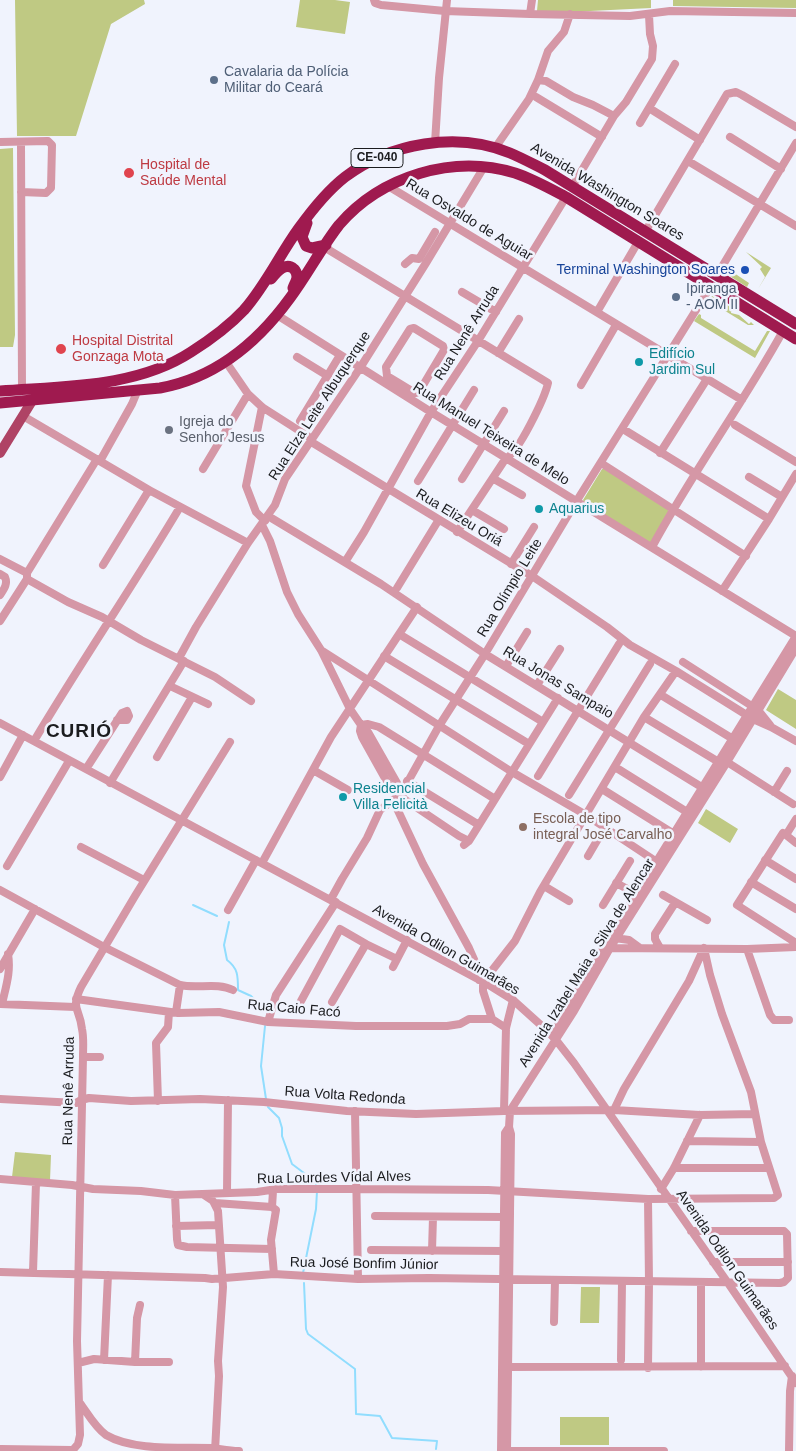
<!DOCTYPE html>
<meta charset="utf-8">
<style>
body{margin:0}
canvas{display:block;background:#f0f3fd}
</style>
<canvas width="796" height="1451"></canvas>
<script>
const c = document.querySelector('canvas').getContext('2d');
c.lineJoin = 'round';
function fill(path, color) {
  c.fillStyle = color;
  c.fill(path, 'evenodd');
}
function strokePath(path, color, width, dash) {
  c.strokeStyle = color;
  c.lineWidth = width;
  c.lineCap = dash ? 'butt' : 'round';
  c.setLineDash(dash || []);
  c.stroke(path);
}
function drawText(font, color, halo, rows, align = 'center') {
  c.font = font + ' Helvetica,sans-serif';
  c.lineWidth = 5;
  c.setLineDash([]);
  c.textBaseline = 'middle';
  c.strokeStyle = halo;
  c.fillStyle = color;
  for (const [text, x, y, turn = 0] of rows) {
    c.save();
    c.translate(x, y);
    c.rotate((+turn || 0) * Math.PI / 180);
    c.textAlign = isNaN(turn) ? turn : align;
    if (halo) c.strokeText(text, 0, 0);
    c.fillText(text, 0, 0);
    c.restore();
  }
}
fill(new Path2D(`
 M 15,0 L 144,0 L 145,4 L 111,24 L 76,136 L 17,136 Z
 M 300,0 L 335,0 L 350,2 L 345,34 L 296,27 Z
 M 538,0 L 651,0 L 651,8 L 570,12 L 537,11 Z
 M 673,0 L 796,0 L 796,8 L 673,6 Z
 M 13,148 L 15,335 L 13,347 L 0,347 L 0,149 Z
 M 746,252 L 771,268 L 758,289 L 765,277 L 760,269 L 762,267 Z
 M 728,269 L 749,283 L 747,287 L 725,273 Z
 M 712,296 L 732,308 L 731,313 L 739,315 L 749,324 L 751,322 L 754,325 L 748,325 L 709,301 Z
 M 699,314 L 701,315 L 701,318 L 755,351 L 767,331 L 770,331 L 755,358 L 694,321 Z
 M 602,469 L 606,469 L 668,509 L 669,512 L 653,542 L 649,544 L 585,504 L 583,500 Z
 M 778,689 L 796,700 L 796,729 L 766,710 Z
 M 706,809 L 738,829 L 730,843 L 698,823 Z
 M 15,1152 L 51,1155 L 50,1181 L 12,1177 Z
 M 581,1287 L 600,1287 L 599,1323 L 580,1323 Z
 M 560,1417 L 609,1417 L 609,1445 L 560,1445 Z`), '#bfc983');
strokePath(new Path2D(`
 M 193,905 L 217,916
 M 229,922 L 224,945 L 227,960 C 238,968 238,976 238,990 L 251,996 L 260,1005 L 269,1010
 M 265,1026 L 261,1066 L 266,1099
 M 268,1107 L 279,1118 L 282,1128 L 282,1136 L 292,1164 L 316,1182 L 316,1185
 M 303,1273 L 316,1209 L 317,1191
 M 304,1283 L 306,1329 L 308,1334 L 355,1369 L 356,1414 L 380,1416 L 392,1438 L 437,1441 L 436,1449`), '#91ddfe', 2);
strokePath(new Path2D(`
 M 374,0 L 375,3 L 381,5 L 445,11 L 530,14 L 630,16 L 670,11 L 796,13
 M 530,14 L 532,0
 M 538,80 L 546,81 L 573,97 L 593,105 L 614,116
 M 536,97 L 602,137
 M 649,108 L 700,140
 M 640,123 L 675,64
 M 730,137 L 781,169
 M 0,142 L 48,141 L 52,145 L 51,188 L 46,193 L 21,192
 M 21,142 L 22,390
 M 435,143 L 439,78 L 447,0
 M 495,148 L 529,99 L 538,80 L 548,51 L 564,32 L 570,14
 M 688,161 L 796,226
 M 388,186 L 742,400
 M 572,187 L 614,116 L 626,102 L 652,59 L 653,46 L 650,34 L 649,15
 M 645,232 L 727,94 L 736,92 L 742,95 L 796,127
 M 324,247 L 548,383 C 545,397 518,454 506,458 L 457,532
 M 405,264 L 412,258 L 419,259 L 435,232
 M 717,275 L 796,143
 M 462,292 L 496,312
 M 597,312 L 638,242
 M 277,315 L 431,412 L 796,636
 M 498,353 L 519,319
 M 297,357 L 328,376
 M 226,362 L 248,394 L 262,407 L 309,437 L 313,443 L 532,576 L 607,627 L 630,645 L 676,671 L 753,719 L 771,727 L 796,741
 M 581,385 L 616,325
 M 393,388 L 397,382 L 387,376 L 386,367 L 410,329 L 414,328 L 443,346 L 444,350 L 419,392 L 415,393 L 397,382
 M 262,407 L 246,486 L 256,512 L 265,521
 M 23,416 L 149,490 L 248,543
 M 300,421 L 340,355
 M 735,425 L 796,462
 M 623,429 L 769,519
 M 660,453 L 707,379
 M 100,461 L 132,404 L 137,392
 M 601,463 L 746,556
 M 203,469 L 248,394
 M 749,477 L 782,497
 M 462,479 L 504,411
 M 494,479 L 522,495
 M 418,481 L 474,390
 M 472,510 L 504,529
 M 268,516 L 381,584 L 485,654 L 708,791
 M 262,525 L 270,541 L 287,592 L 298,614 L 321,650 L 350,709 L 361,725 L 368,732 L 397,783 L 404,799 L 459,836 L 469,841
 M 652,547 C 692,473 742,405 783,331
 M 0,559 L 27,573
 M 345,562 L 364,532 L 431,412 L 478,341 L 566,197
 M 511,564 L 534,527
 M 103,565 L 149,490
 M 0,574 L 5,577 C 8,584 4,589 0,595
 M 27,579 L 68,602 L 102,617 L 141,640 L 215,677 L 251,701
 M 397,588 L 438,521
 M 722,591 L 769,519 L 796,474
 M 0,621 L 27,579 L 27,573 L 97,459
 M 399,634 L 543,722
 M 321,650 L 512,772 L 586,815 L 660,864
 M 384,656 L 529,744
 M 179,658 L 196,627 L 248,543 L 275,505 L 285,479 L 360,368 L 426,263 L 484,167
 M 683,662 L 758,710 L 770,725
 M 506,666 L 527,632
 M 537,685 L 560,649
 M 170,686 L 208,704
 M 661,695 L 733,739
 M 644,717 L 717,761
 M 0,723 L 489,985 L 513,1000 L 543,1027 L 556,1040 L 574,1063 L 728,1283 L 796,1383
 M 361,725 L 368,724 L 379,727 L 495,799
 M 361,725 L 360,731 L 362,737 L 391,789 L 401,794
 M 34,741 C 81,662 133,586 180,507
 M 157,757 L 192,697
 M 727,762 L 793,804
 M 615,767 L 687,812
 M 86,769 L 122,713 L 127,711 L 129,716 L 127,720 L 117,720
 M 313,770 L 348,790
 M 538,776 L 619,644
 M 0,777 L 23,735
 M 407,781 L 479,825
 M 110,783 L 184,661
 M 602,789 L 674,834
 M 774,792 L 787,771
 M 569,795 L 650,664
 M 393,800 L 423,864 L 469,948 L 477,966 L 479,980
 M 786,835 L 783,833 L 737,905 L 796,943
 M 786,835 L 796,819
 M 786,835 L 796,843
 M 464,845 L 469,841 L 479,825 L 558,698
 M 81,847 L 144,880
 M 588,856 L 605,827
 M 765,860 L 796,879
 M 262,863 L 331,737 L 417,607
 M 7,866 L 69,761
 M 751,882 L 796,909
 M 616,883 L 637,894
 M 544,886 L 569,901
 M 0,890 L 104,947 L 180,985 C 197,989 217,982 233,990
 M 663,895 L 707,920
 M 331,899 L 342,879 L 367,838 L 380,810 L 401,794 L 439,726 L 485,654 L 576,502 L 711,286
 M 603,905 L 630,861
 M 228,910 L 256,860
 M 615,938 L 629,940 L 640,948
 M 608,948 L 747,949 L 796,947
 M 660,948 L 655,939 L 655,934 L 675,903
 M 747,949 L 770,1015 L 774,1020 L 789,1020
 M 393,967 L 407,940
 M 0,969 L 35,909
 M 76,999 L 178,1013 L 219,1012 L 268,1022 L 356,1026 L 447,1026 L 460,1024 L 469,1019 L 492,1019 L 506,1028
 M 301,1001 L 340,929 L 366,944 L 397,959
 M 332,1002 L 366,944
 M 0,1004 L 75,1007
 M 2,1004 C 6,986 11,972 8,954
 M 176,1012 L 180,985
 M 492,1019 L 483,991 L 483,982 L 515,941 L 540,892 L 644,717 L 676,671
 M 268,1022 L 276,995 L 336,902
 M 551,1035 L 616,927 L 796,636
 M 83,1057 L 100,1057
 M 0,1099 L 76,1103 L 81,1100 L 89,1098 L 131,1101 L 200,1099 L 264,1102 L 347,1111 L 416,1114 L 504,1111 L 614,1110 L 700,1115 L 755,1114
 M 158,1101 L 156,1043 L 168,1027 L 169,1012
 M 614,1110 L 624,1089 L 689,981 L 704,948
 M 355,1111 L 358,1279
 M 504,1111 L 506,1028 L 513,1000
 M 687,1141 L 761,1142
 M 674,1168 L 769,1168
 M 0,1179 L 72,1185 L 93,1189 L 141,1191 L 175,1195 L 257,1192 L 277,1189 L 357,1189 L 488,1190 L 648,1199 L 774,1198 L 778,1195 L 761,1142 L 751,1092 L 722,1014 L 710,975 L 704,948
 M 661,1189 L 674,1168 L 700,1115
 M 273,1191 L 272,1207 L 276,1210 L 271,1240 L 274,1274
 M 227,1192 L 228,1100
 M 175,1195 L 177,1239 L 178,1245 L 187,1247 L 272,1249
 M 204,1195 L 213,1201 L 218,1211 L 223,1287 L 218,1361 L 219,1376 L 215,1451
 M 215,1203 L 272,1207
 M 375,1216 L 505,1217
 M 176,1226 L 218,1225
 M 371,1250 L 504,1251
 M 432,1251 L 433,1217
 M 713,1262 L 788,1262
 M 0,1272 L 205,1278 L 212,1279 L 274,1274 L 358,1279 L 429,1278 L 780,1283 L 784,1282 L 788,1278 L 787,1234 L 784,1231 L 691,1231
 M 33,1272 L 36,1183
 M 554,1322 L 555,1280
 M 104,1360 L 108,1275
 M 621,1360 L 622,1281
 M 135,1362 L 137,1318 L 140,1305
 M 78,1363 L 94,1359 L 135,1362 L 169,1362
 M 505,1367 L 785,1366
 M 701,1367 L 701,1283
 M 648,1368 L 649,1282 L 648,1199
 M 80,1403 C 88,1414 95,1427 106,1435 C 133,1451 180,1447 212,1448 C 221,1449 229,1451 239,1451
 M 0,1449 L 72,1450
 M 72,1451 L 78,1444 L 80,1435 L 77,1341 L 83,1057 C 83,1047 84,1038 82,1029 C 80,1008 70,1010 81,987 L 135,896 L 230,742
 M 501,1451 L 505,1133 L 509,1127
 M 504,1451 L 664,1451
 M 507,1451 L 511,1134 L 509,1127 L 510,1111 L 574,1011 L 610,948 L 727,762 L 796,648
 M 789,1451 L 790,1391 L 792,1376`), '#d597a6', 8);
strokePath(new Path2D(`
 M 0,453 L 32,401`), '#af4365', 10);
strokePath(new Path2D(`
 M 307,223 L 302,237 L 306,246 L 312,248 L 326,245
 M 271,279 C 276,273 285,261 294,269 C 296,271 297,273 297,277 C 297,280 294,285 293,288
 M 0,391 C 63,386 136,388 191,352 C 210,340 229,326 244,310 C 266,285 280,254 299,228 C 312,210 327,191 345,177 C 390,143 457,131 510,153 C 522,158 533,164 545,170 L 796,324
 M 0,403 L 160,388 C 215,378 258,342 290,298 C 308,274 321,248 339,225 C 381,176 453,154 515,173 C 533,179 549,188 566,197 L 796,339`), '#9f1a4f', 11);
for (const [x, y, r, color] of [
 [214,80,5,"#5c6f8a"],
 [129,173,6,"#e0444e"],
 [745,270,5,"#1a4fb4"],
 [676,297,5,"#5c6f8a"],
 [61,349,6,"#e0444e"],
 [639,362,5,"#0f9aa8"],
 [169,430,5,"#6b7280"],
 [539,509,5,"#0f9aa8"],
 [343,797,5,"#0f9aa8"],
 [523,827,5,"#8d6e63"]
]) {
  const dot = new Path2D();
  dot.arc(x, y, r, 0, 2 * Math.PI);
  c.fillStyle = color;
  c.fill(dot);
  strokePath(dot, '#f0f3fd', 2);
}
for (const [x, y, w] of [
 [377,158,52]
]) {
  const box = new Path2D();
  box.roundRect(x - w / 2, y - 9.5, w, 19, 4);
  c.fillStyle = '#f0f3fd';
  c.fill(box);
  strokePath(box, '#1b1c1f', 1);
}
drawText('bold 12px', '#1b1c1f', null, [
 ["CE-040",377,158]
]);
drawText('14px', '#4e5e75', '#f0f3fd', [
 ["Cavalaria da Polícia",224,72],
 ["Militar do Ceará",224,88],
 ["Ipiranga",686,289],
 ["- AOM II",686,305]
], 'left');
drawText('14px', '#be3a42', '#f0f3fd', [
 ["Hospital de",140,165],
 ["Saúde Mental",140,181],
 ["Hospital Distrital",72,341],
 ["Gonzaga Mota",72,357]
], 'left');
drawText('14px', '#1b1c1f', '#f0f3fd', [
 ["Avenida Washington Soares",607,192,31],
 ["Rua Osvaldo de Aguiar",469,220,31],
 ["Rua Nenê Arruda",467,333,-58],
 ["Rua Elza Leite Albuquerque",320,406,-57],
 ["Rua Manuel Teixeira de Melo",491,434,32],
 ["Rua Elizeu Oriá",459,518,31],
 ["Rua Olímpio Leite",510,588,-59],
 ["Rua Jonas Sampaio",558,683,31],
 ["Avenida Odilon Guimarães",446,950,30],
 ["Avenida Izabel Maia e Silva de Alencar",587,963,-58],
 ["Rua Caio Facó",294,1009,5],
 ["Rua Nenê Arruda",69,1091,-89],
 ["Rua Volta Redonda",345,1096,4],
 ["Rua Lourdes Vídal Alves",334,1178,-1],
 ["Avenida Odilon Guimarães",727,1260,55],
 ["Rua José Bonfim Júnior",364,1264,1]
]);
drawText('14px', '#164399', '#f0f3fd', [
 ["Terminal Washington Soares",735,270]
], 'right');
drawText('14px', '#0d838f', '#f0f3fd', [
 ["Edifício",649,354],
 ["Jardim Sul",649,370],
 ["Aquarius",549,509],
 ["Residencial",353,789],
 ["Villa Felicità",353,805]
], 'left');
drawText('14px', '#5b616d', '#f0f3fd', [
 ["Igreja do",179,422],
 ["Senhor Jesus",179,438]
], 'left');
drawText('14px', '#785e54', '#f0f3fd', [
 ["Escola de tipo",533,819],
 ["integral José Carvalho",533,835]
], 'left');
c.letterSpacing = '1px';
drawText('bold 19px', '#1b1c1f', '#f0f3fd', [
 ["CURIÓ",79,732]
]);
c.letterSpacing = '0px';
</script>
